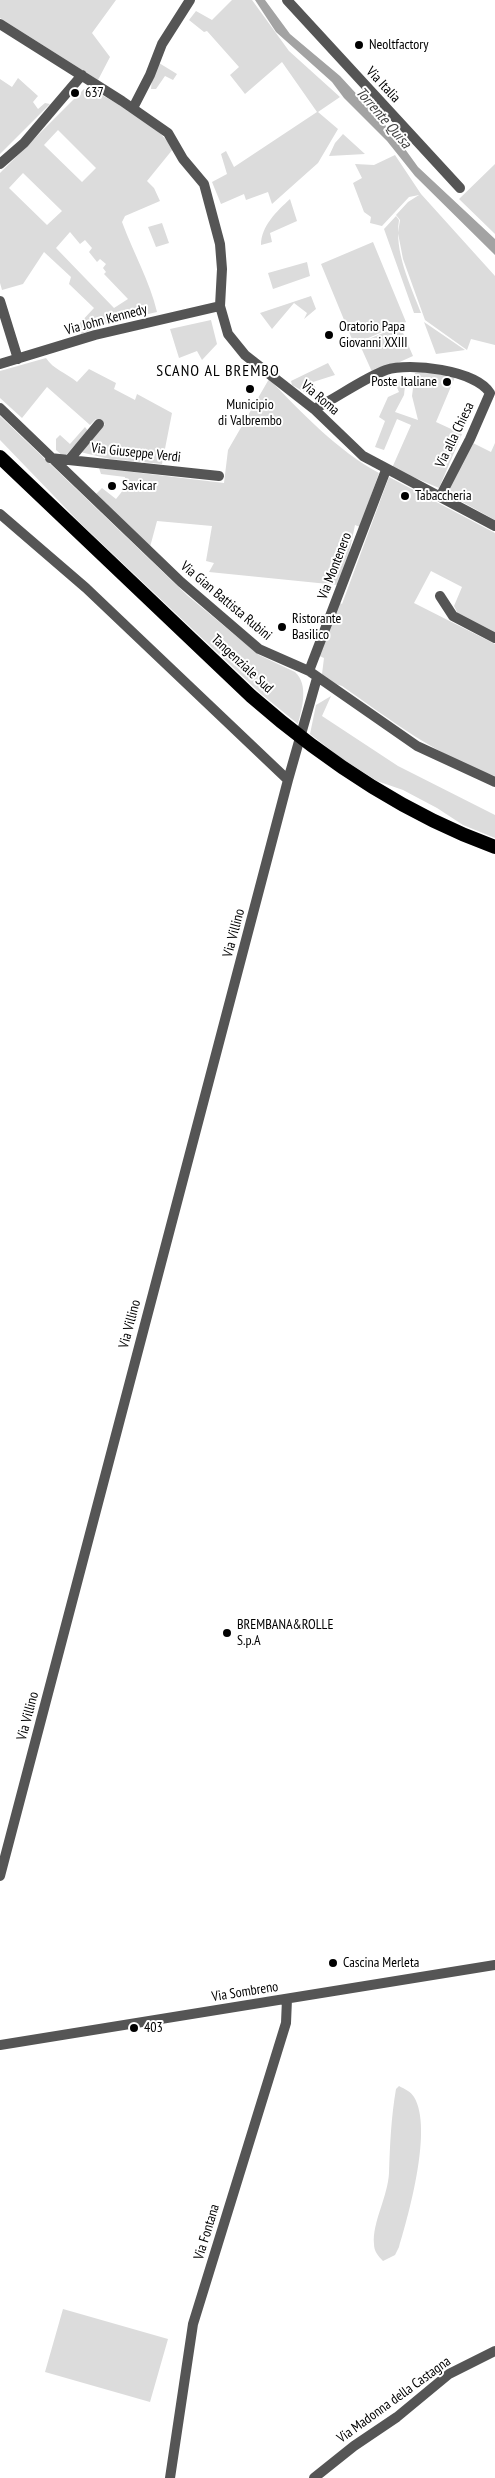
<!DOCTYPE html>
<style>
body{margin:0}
canvas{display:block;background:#fff}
</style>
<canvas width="495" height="2478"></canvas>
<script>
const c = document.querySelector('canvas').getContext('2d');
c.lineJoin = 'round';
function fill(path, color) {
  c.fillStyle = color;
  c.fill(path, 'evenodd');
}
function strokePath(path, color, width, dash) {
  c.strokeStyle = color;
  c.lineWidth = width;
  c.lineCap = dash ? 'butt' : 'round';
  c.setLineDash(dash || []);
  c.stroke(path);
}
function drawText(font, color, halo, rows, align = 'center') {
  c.font = font + ' "PT Sans Narrow",sans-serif';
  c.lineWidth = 4;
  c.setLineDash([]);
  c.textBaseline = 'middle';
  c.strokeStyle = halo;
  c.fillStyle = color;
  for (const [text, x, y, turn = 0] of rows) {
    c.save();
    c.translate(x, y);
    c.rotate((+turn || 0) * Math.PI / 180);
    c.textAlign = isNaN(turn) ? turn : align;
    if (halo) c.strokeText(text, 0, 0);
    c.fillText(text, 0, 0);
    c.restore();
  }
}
fill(new Path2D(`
 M 0,0 L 116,0 L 92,33 L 110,57 L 98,80 L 0,18 Z
 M 232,0 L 252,0 L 289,51 L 340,97 L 318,112 L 338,129 L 318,163 L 272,204 L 268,192 L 246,200 L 244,194 L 221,204 L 212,182 L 227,174 L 221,154 L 226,151 L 234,167 L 317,112 L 282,62 L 245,94 L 230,75 L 239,67 L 207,31 L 204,32 L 189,20 L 196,11 L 212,20 Z
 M 159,63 L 177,74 L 173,80 L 165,76 L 156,89 L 151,89 L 152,78 Z
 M 18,78 L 38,96 L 33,102 L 38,109 L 45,103 L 50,104 L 0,154 L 0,79 L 12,87 Z
 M 84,89 L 95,91 C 122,107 156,122 173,149 L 147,181 L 154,188 L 160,201 L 125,216 L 122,222 C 133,252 150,282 157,312 L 109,323 L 81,334 L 79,324 L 94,308 L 69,284 L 71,277 L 44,252 L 23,284 L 2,290 L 0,283 L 0,173 ZM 58,130 L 96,168 L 82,182 L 44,145 ZM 23,173 L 62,211 L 47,225 L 9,188 ZM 70,232 L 80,244 L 85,240 L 92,248 L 89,252 L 97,262 L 100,259 L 106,264 L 103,268 L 106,272 L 104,274 L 128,299 L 114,308 L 56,248 Z
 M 343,134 L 365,154 L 329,156 L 335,143 Z
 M 395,155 L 421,194 L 495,276 L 495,345 L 471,339 L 467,350 L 425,320 L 403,259 L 398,233 L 400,220 L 396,215 L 408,202 L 419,195 L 409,197 L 382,226 L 370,223 L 371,217 L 364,212 L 353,183 L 362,178 L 355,164 L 374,165 Z
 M 495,164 L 495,234 L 459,199 Z
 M 290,199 L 297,221 L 270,233 L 272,242 L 261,245 C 261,226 277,211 290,199 Z
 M 396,216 L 399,220 C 394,252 410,284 421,313 L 414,313 L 384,229 Z
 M 162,223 L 169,243 L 156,247 L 148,227 Z
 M 373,242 L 406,322 L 354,344 L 321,264 Z
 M 307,262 L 310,276 L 273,289 L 268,273 Z
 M 311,296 L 316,309 L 304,319 L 307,313 L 294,303 L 272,329 L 260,313 Z
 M 211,320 L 217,344 L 202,360 L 197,351 L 179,358 L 170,329 Z
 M 424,322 L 465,350 L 436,354 Z
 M 400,326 L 413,356 L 373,374 L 359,343 Z
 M 46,358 C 53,369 66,373 77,382 L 89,369 L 116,383 L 114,389 L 135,400 L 137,394 L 172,413 L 162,464 L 110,459 L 80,452 L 105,424 L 96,419 L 90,425 L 47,387 L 22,418 L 0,398 L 0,371 Z
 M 328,363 L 335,375 L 313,382 L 320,398 L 308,394 L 292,385 L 291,381 Z
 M 437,370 L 455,377 L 436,422 L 462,434 L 439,488 L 392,468 L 411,425 L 397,419 L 384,450 L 375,447 L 385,421 L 379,417 L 388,397 L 399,392 L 395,383 L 399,381 L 405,386 L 404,395 L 395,412 L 418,420 L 412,396 L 415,373 Z
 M 269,379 C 300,411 339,452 379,473 L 360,527 L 355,525 L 347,563 L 338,585 L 209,572 L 214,563 L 206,561 L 212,526 L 157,521 L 150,547 L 96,494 L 102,488 L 116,499 L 124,489 L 125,477 L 101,474 L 99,468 L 224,483 L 228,450 Z
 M 0,416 L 188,596 L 259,655 L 295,672 C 309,685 302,708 298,724 L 260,693 L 79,522 L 0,440 Z
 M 85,427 L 88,431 L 64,457 L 56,450 L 56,439 L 60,435 L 70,444 Z
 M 473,443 L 491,452 L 495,443 L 495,520 L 446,493 Z
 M 389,477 L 495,533 L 495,633 L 458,614 L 454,606 L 462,587 L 431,571 L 414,603 L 495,644 L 495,776 C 440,758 389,719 342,686 L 330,682 L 322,674 L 324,658 L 317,655 L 338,602 L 342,604 Z
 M 331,696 L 322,716 L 398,766 L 495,815 L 495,838 L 463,825 L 437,808 L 403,790 L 377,781 L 341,758 L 310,734 L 316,705 Z
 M 399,2086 C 405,2089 411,2092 414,2097 C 433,2128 409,2214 399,2247 L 395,2255 L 383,2261 C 378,2256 374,2251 374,2244 C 372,2223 388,2196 389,2173 C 390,2145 391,2118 396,2089 Z
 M 63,2309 L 168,2339 L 150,2402 L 45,2372 Z`), '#dcdcdc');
fill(new Path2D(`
 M 255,0 L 265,0 L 290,34 L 340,76 L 397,138 L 418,167 L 495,239 L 495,255 L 415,176 L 387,141 L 344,98 L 332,82 L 276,32 Z`), '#a3a3a3');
strokePath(new Path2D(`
 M 287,0 L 460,188
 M 0,24 L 122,101 L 168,133 L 183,159 L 204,184 L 220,244 L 222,269 L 220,306 L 228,334 L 245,355 L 314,409 L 363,456 L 495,526
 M 133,108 L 150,75 L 162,44 L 190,0
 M 0,164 L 24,143 L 82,75
 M 0,301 L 18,359
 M 0,364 L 95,335 L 220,306
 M 0,408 L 181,582 L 259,649 L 309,671 L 417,746 L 495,782
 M 314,409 C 337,398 362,379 386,370 C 409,362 476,370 490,393 L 470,439 L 440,497
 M 50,458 L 219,476
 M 69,460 L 99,424
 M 0,514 L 86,588 L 288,780
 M 440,596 L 453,616 L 495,638
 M 309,671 L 386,470
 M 0,1876 L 288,780 L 317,678
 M 0,2045 L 495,1965
 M 170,2478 L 193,2324 L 286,2023 L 287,1999
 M 314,2478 L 354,2446 L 397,2417 L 449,2374 L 495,2351`), '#555', 10);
strokePath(new Path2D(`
 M 0,457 L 251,696 C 324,760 404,814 495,847`), '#000', 14);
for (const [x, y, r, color] of [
 [359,45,5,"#000"],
 [75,93,5,"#000"],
 [329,335,5,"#000"],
 [447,382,5,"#000"],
 [250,389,5,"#000"],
 [112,486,5,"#000"],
 [405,496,5,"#000"],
 [282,627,5,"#000"],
 [227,1633,5,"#000"],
 [333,1963,5,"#000"],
 [134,2028,5,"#000"]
]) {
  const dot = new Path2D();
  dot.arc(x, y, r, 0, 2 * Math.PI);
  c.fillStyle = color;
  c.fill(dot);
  strokePath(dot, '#fff', 2);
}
drawText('14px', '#000', '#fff', [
 ["Neoltfactory",369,45],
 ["637",85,93],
 ["Oratorio Papa",339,327],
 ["Giovanni XXIII",339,343],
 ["Poste Italiane",437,382,"right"],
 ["Municipio",250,405,"center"],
 ["di Valbrembo",250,421,"center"],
 ["Savicar",122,486],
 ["Tabaccheria",415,496],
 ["Ristorante",292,619],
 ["Basilico",292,635],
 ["BREMBANA&ROLLE",237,1625],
 ["S.p.A",237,1641],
 ["Cascina Merleta",343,1963],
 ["403",144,2028]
], 'left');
drawText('14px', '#000', '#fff', [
 ["Via Italia",383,85,47],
 ["Via John Kennedy",106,320,-15],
 ["Via Roma",320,398,40],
 ["Via alla Chiesa",455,435,-64],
 ["Via Giuseppe Verdi",136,453,6],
 ["Via Montenero",335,566,-69],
 ["Via Gian Battista Rubini",226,601,40],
 ["Tangenziale Sud",242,664,43],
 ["Via Villino",234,933,-75],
 ["Via Villino",130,1324,-75],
 ["Via Villino",28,1716,-75],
 ["Via Sombreno",245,1992,-9],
 ["Via Fontana",207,2232,-73],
 ["Via Madonna della Castagna",394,2400,-36]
]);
drawText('italic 15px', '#444', '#fff', [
 ["Torrente Quisa",383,118,49]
]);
c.letterSpacing = '1px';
drawText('16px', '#000', '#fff', [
 ["SCANO AL BREMBO",218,371]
]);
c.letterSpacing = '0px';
</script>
